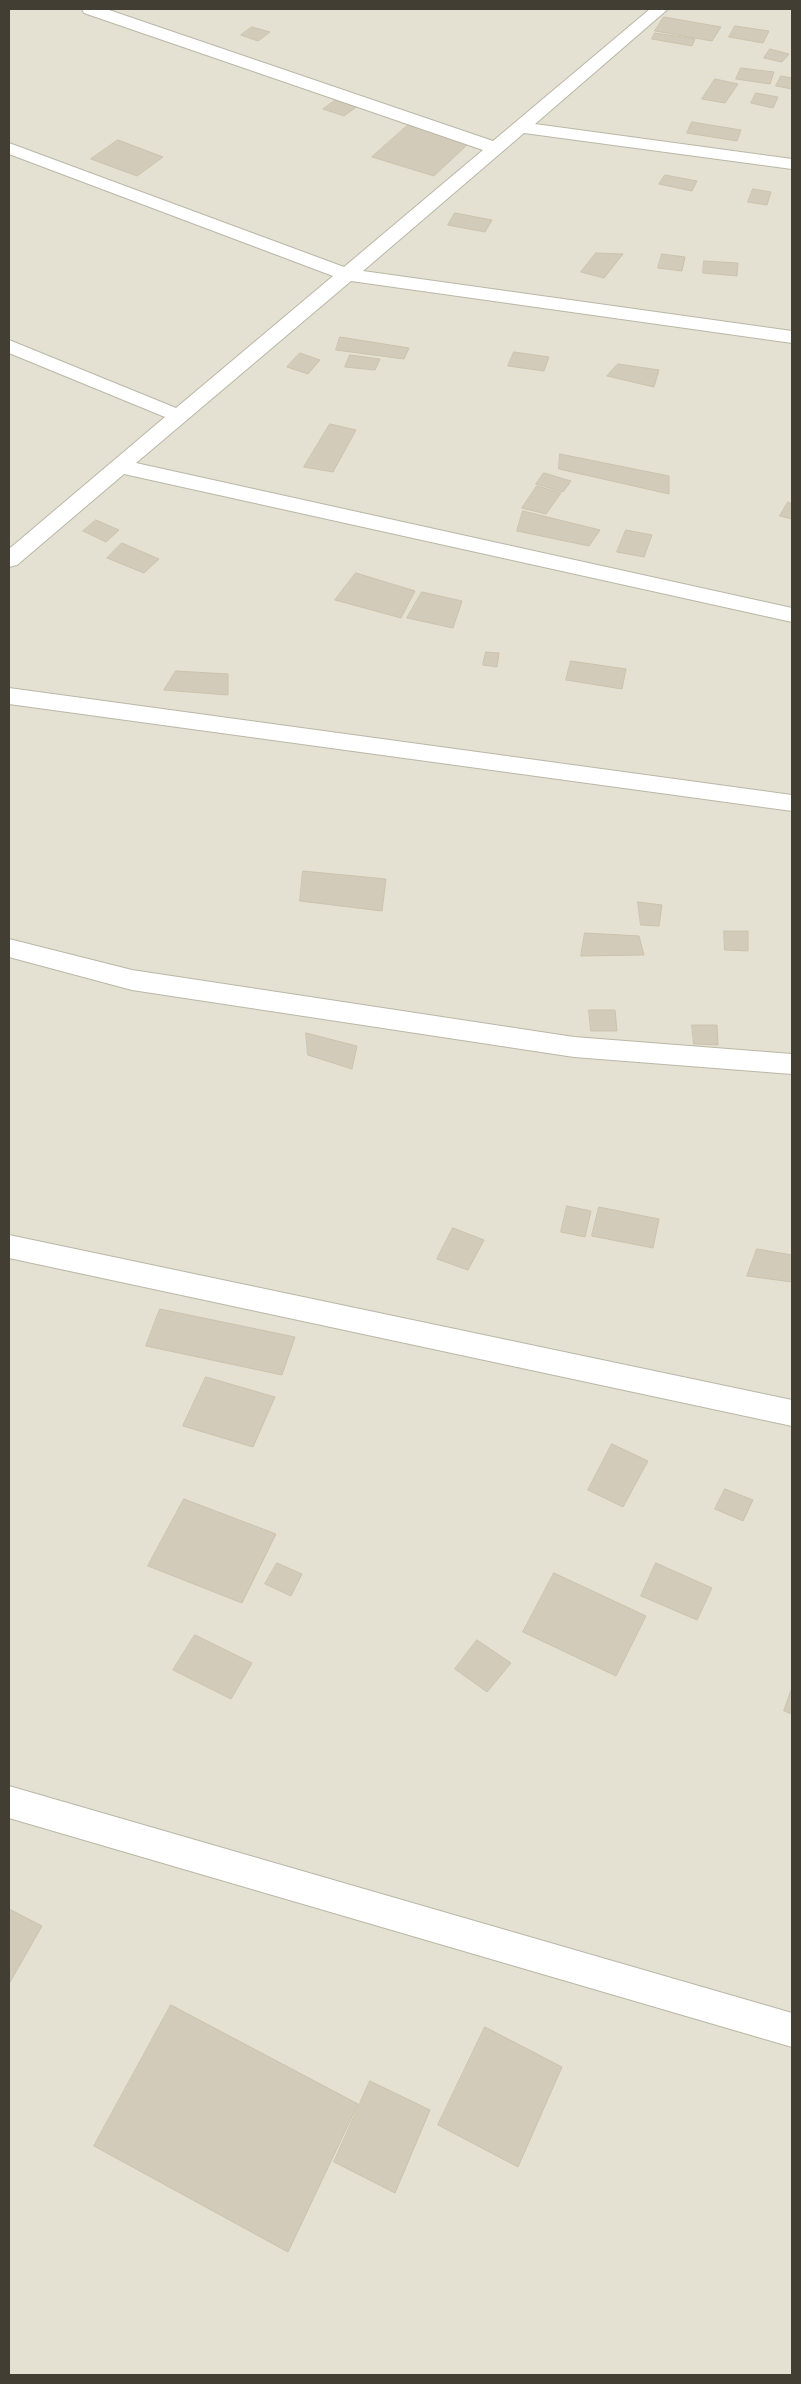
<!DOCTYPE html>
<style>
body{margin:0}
#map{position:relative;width:801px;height:2384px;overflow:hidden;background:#f1eee4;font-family:Jost,sans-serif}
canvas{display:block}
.frame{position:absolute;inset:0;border:10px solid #423e34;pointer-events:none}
</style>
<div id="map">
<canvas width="801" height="2384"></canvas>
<div class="frame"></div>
</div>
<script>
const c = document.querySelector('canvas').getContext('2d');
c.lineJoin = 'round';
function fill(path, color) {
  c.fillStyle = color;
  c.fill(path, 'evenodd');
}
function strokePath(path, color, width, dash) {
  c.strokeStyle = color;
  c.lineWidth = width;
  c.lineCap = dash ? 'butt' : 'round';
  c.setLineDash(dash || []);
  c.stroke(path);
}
fill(new Path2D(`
 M 9,9 L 792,9 L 792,2375 L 9,2375 Z`), '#e4e1d2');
const building = new Path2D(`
 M 664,17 L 721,27 L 712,41 L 655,31 Z
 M 735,26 L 769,31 L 763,43 L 729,37 Z
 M 252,27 L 270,32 L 258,41 L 241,35 Z
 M 655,33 L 695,39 L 692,46 L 652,39 Z
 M 770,49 L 789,54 L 782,62 L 764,58 Z
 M 741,68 L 774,72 L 770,84 L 736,79 Z
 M 781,76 L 792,78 L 792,89 L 776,86 Z
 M 715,79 L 738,84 L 725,103 L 702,99 Z
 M 756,93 L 778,97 L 773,108 L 751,103 Z
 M 339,98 L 359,105 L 344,116 L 323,109 Z
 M 692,122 L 741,130 L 737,141 L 687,133 Z
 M 408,125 L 468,144 L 434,176 L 372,157 Z
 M 118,140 L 163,157 L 137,176 L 91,159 Z
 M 665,175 L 697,181 L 692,191 L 659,184 Z
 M 753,189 L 771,192 L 767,205 L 748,202 Z
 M 455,213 L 492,220 L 485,232 L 448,225 Z
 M 596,253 L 623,254 L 604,278 L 581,272 Z
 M 662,254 L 685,257 L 682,271 L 658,268 Z
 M 704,261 L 738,263 L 737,276 L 703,273 Z
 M 340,337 L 409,348 L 404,359 L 336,350 Z
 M 514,352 L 549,357 L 544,371 L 508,366 Z
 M 300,353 L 320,360 L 308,374 L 287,367 Z
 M 350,355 L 380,359 L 375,370 L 345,367 Z
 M 618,364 L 659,370 L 654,387 L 607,376 Z
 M 330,424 L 356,430 L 333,472 L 304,467 Z
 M 560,454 L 669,476 L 669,494 L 559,469 Z
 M 544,473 L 571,481 L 563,492 L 536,484 Z
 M 537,486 L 561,493 L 546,514 L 522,508 Z
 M 788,502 L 792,504 L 792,519 L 780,516 Z
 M 523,511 L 600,530 L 589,546 L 517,531 Z
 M 96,520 L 119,530 L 106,542 L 83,531 Z
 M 626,530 L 652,535 L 644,557 L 617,552 Z
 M 122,543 L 159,559 L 144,573 L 107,558 Z
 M 356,573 L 415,591 L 401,618 L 335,600 Z
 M 422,592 L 462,601 L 453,628 L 407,618 Z
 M 486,652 L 499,653 L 497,667 L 483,665 Z
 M 571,661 L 626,669 L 622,689 L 566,680 Z
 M 176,671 L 228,674 L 228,695 L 164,690 Z
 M 303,871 L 386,879 L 382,911 L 300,901 Z
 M 638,902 L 662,905 L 659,926 L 641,925 Z
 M 724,931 L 748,931 L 748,951 L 725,950 Z
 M 585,933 L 639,936 L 644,955 L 581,956 Z
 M 589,1010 L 615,1010 L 617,1031 L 591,1031 Z
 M 692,1025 L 717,1025 L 718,1045 L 694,1044 Z
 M 306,1033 L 357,1046 L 352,1069 L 308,1055 Z
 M 567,1206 L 591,1211 L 585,1237 L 561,1232 Z
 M 599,1207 L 659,1219 L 653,1248 L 592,1236 Z
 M 453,1228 L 484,1240 L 468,1270 L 437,1259 Z
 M 757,1249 L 792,1255 L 792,1282 L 747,1276 Z
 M 160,1309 L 295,1337 L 282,1375 L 146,1346 Z
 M 206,1377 L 275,1397 L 253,1447 L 183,1426 Z
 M 612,1444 L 648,1461 L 623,1507 L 588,1490 Z
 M 725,1489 L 753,1500 L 743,1521 L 715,1509 Z
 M 184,1499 L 276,1534 L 242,1603 L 148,1566 Z
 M 277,1563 L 302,1574 L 291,1596 L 265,1584 Z
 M 656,1563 L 712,1588 L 697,1620 L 641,1596 Z
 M 554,1573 L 646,1616 L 616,1676 L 523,1632 Z
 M 195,1635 L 252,1663 L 231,1699 L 173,1670 Z
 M 477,1640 L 511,1663 L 487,1692 L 455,1669 Z
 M 792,1688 L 792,1714 L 784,1711 Z
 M 9,1909 L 42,1926 L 9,1984 Z
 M 171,2005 L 358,2104 L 288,2252 L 94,2146 Z
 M 485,2027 L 562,2067 L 518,2167 L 438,2125 Z
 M 370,2081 L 430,2110 L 395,2193 L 334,2162 Z`);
fill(building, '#d2cbba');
strokePath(building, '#ccc3ad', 1);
const street = new Path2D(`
 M 82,9 L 106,9 L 493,141 L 650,9 L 668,9 L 535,124 L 792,159 L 792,169 L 524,133 L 363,271 L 792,331 L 792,343 L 351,281 L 136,463 L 792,608 L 792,622 L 124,474 L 17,565 L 9,567 L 9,549 L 165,417 L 9,353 L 9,340 L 176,408 L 333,276 L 9,154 L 9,143 L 344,267 L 483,150 L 84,13 Z
 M 9,688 L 792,795 L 792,811 L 9,704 Z
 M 9,939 L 132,970 L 574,1037 L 792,1054 L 792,1074 L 574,1057 L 132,990 L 9,957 Z
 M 9,1235 L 792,1400 L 792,1426 L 9,1258 Z
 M 9,1786 L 792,2013 L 792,2047 L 9,1818 Z`);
strokePath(street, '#bbb7a7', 2);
fill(street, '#fff');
</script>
